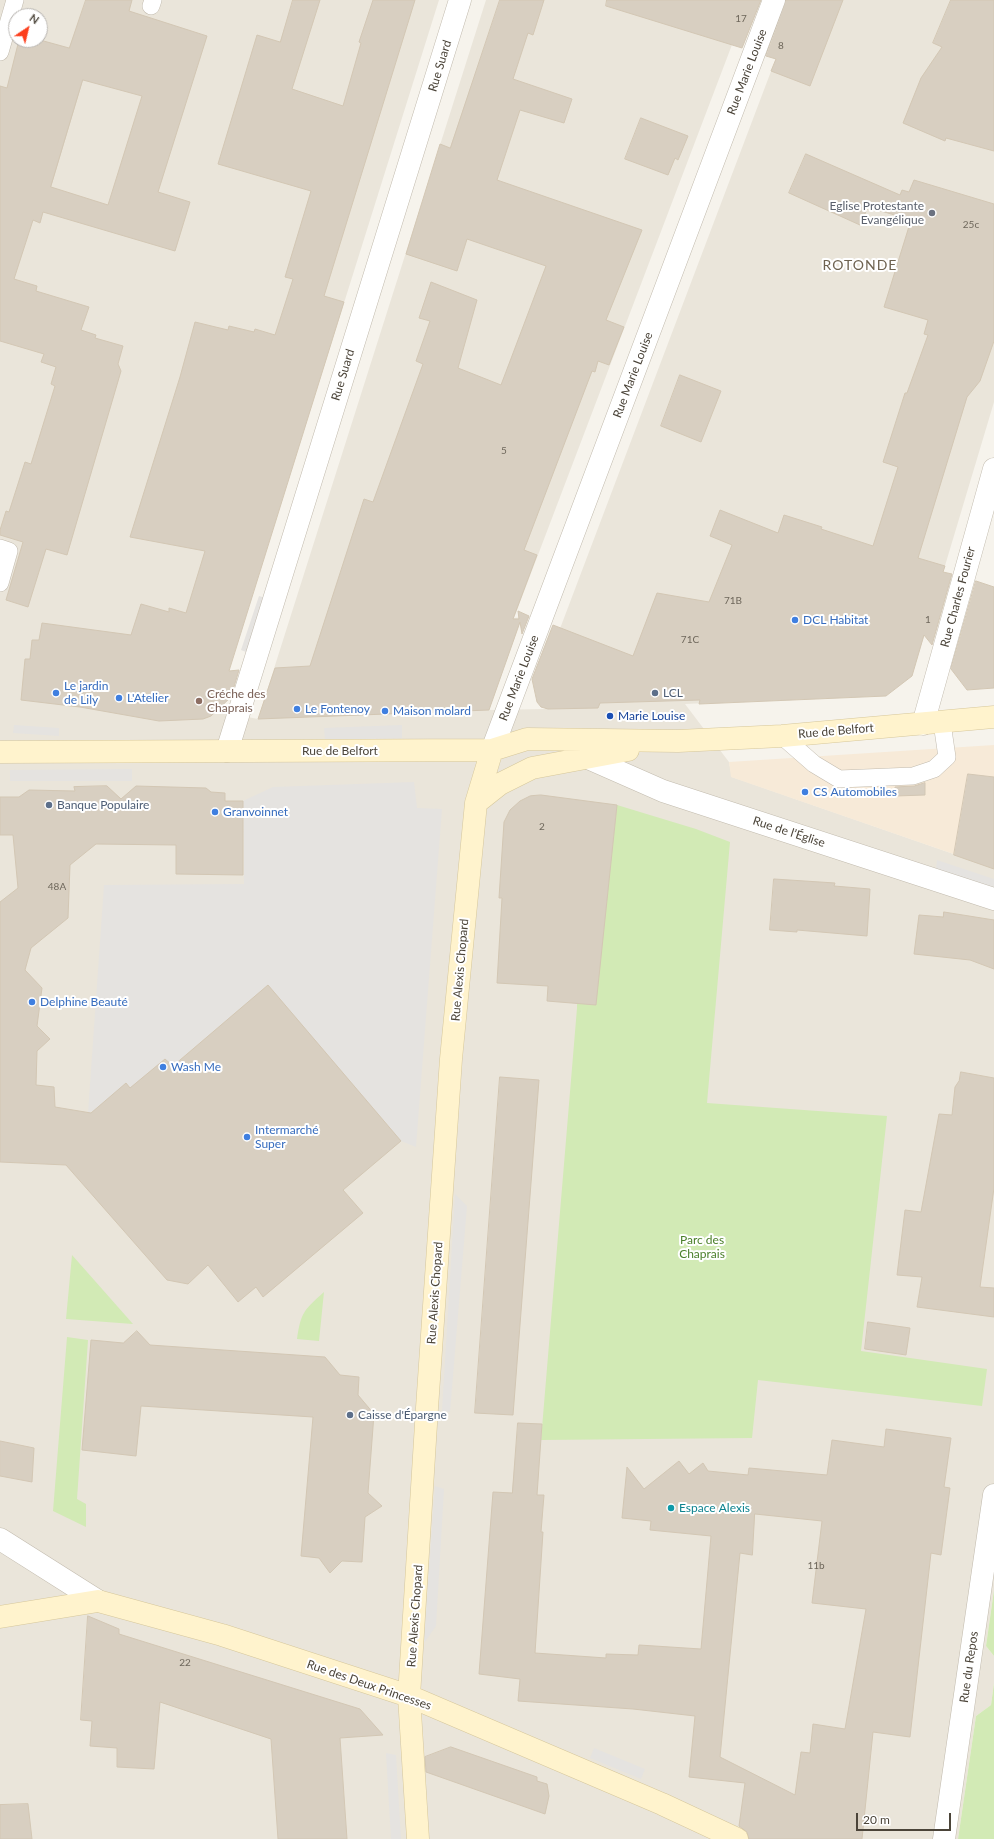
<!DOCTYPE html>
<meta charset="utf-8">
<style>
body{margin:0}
#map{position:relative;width:994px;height:1839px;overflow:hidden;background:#f6f3ec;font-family:Lato,sans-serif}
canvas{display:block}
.north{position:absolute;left:8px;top:8px;width:40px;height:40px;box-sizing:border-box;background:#fff;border:1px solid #b7b4b0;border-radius:50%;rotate:35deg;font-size:11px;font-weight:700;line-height:16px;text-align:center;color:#4b4439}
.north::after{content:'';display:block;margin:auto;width:14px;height:18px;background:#fc3f1d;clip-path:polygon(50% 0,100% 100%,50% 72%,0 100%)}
.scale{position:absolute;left:856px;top:1813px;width:95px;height:18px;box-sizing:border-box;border:2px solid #4b4439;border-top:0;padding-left:5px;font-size:12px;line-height:14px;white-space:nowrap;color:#4b4439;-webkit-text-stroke:3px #fff;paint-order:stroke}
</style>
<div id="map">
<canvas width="994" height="1839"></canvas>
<div class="north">N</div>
<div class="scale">20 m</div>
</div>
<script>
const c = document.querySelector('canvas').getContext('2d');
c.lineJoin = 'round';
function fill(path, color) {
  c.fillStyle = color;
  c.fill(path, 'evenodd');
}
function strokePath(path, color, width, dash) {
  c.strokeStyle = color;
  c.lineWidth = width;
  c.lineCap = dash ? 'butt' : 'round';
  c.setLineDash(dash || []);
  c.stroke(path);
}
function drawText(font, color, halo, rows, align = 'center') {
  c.font = font + ' Lato,sans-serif';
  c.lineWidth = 4;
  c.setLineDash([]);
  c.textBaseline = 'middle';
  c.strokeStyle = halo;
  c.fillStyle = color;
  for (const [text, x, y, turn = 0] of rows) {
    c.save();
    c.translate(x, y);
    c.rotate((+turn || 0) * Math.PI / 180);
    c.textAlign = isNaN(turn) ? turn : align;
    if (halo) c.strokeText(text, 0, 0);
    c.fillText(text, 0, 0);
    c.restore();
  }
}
fill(new Path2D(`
 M 0,0 L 439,0 L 216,711 L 258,719 L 486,0 L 749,0 L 514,618 L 522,617 L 489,710 L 546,709 L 537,702 L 536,692 L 798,0 L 994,0 L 994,402 L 912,676 L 886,695 L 685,704 L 729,762 L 732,777 L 994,868 L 994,1590 L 986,1646 L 994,1656 L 994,1683 L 991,1705 L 976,1716 L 958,1839 L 0,1839 ZM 16,16 L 40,16 L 40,40 L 16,40 Z`), '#eae5da');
fill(new Path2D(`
 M 994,745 L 994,868 L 731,777 L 729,762 Z`), '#f7ead8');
fill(new Path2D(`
 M 617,805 L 696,829 L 730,842 L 707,1103 L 887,1116 L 861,1351 L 987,1369 L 982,1406 L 758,1380 L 752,1438 L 541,1440 L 577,1008 L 577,1003 L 598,981 Z
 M 72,1255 L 133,1324 L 66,1319 Z
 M 324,1292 L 319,1341 L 297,1339 C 301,1312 304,1310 324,1292 Z
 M 67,1337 L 88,1340 L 77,1499 L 86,1504 L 86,1527 L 53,1511 Z
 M 994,1590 L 994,1656 L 986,1646 Z
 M 994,1683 L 994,1839 L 958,1839 L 976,1716 L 991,1705 Z`), '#d2eab5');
fill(new Path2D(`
 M 259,596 L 269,599 L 251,654 L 241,650 Z
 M 14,725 L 59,728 L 59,736 L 13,733 Z
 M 402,725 L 402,738 L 325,740 L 324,728 Z
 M 132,769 L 132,781 L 10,781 L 10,770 Z
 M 414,782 L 417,808 L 442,809 L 416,1147 L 401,1141 L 268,985 L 138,1095 L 126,1083 L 97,1109 L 88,1113 L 104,885 L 244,884 L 243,801 L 273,787 Z
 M 937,860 L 994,879 L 994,889 L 936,869 Z
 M 455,1194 L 467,1206 L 450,1412 L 442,1411 Z
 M 435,1486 L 444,1489 L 436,1626 L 424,1643 Z
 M 594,1748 L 645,1769 L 641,1779 L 590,1758 Z
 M 386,1753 L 396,1755 L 401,1839 L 391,1839 Z`), '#e5e3e0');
const building = new Path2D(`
 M 86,0 L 132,0 L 129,11 L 207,36 L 158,192 L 190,202 L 175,251 L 43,212 L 40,223 L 33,220 L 14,279 L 37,286 L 36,291 L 89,307 L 81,330 L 96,335 L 95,338 L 123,346 L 118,364 L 121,371 L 67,555 L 46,549 L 28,607 L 6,600 L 23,542 L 0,535 L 0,530 L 6,511 L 9,512 L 25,462 L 31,464 L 55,386 L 51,384 L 56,367 L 41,362 L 44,354 L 0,341 L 0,86 L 7,88 L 19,40 L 40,40 L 69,48 ZM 83,80 L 142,96 L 108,205 L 51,187 Z
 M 293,0 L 320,0 L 292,89 L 343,106 L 361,43 L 359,42 L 373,0 L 415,0 L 324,296 L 344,302 L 229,671 L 239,670 L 231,697 L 211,716 L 203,719 L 159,721 L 80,707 L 21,700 L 25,659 L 30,659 L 32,640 L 39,640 L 42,623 L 131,635 L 141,604 L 169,612 L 169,608 L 186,613 L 205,551 L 130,537 L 180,377 L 195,322 L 228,330 L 229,326 L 254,332 L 255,329 L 275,335 L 293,279 L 285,277 L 311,191 L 218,164 L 257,35 L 280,42 Z
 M 500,0 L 544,0 L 533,35 L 528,33 L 513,79 L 572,99 L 564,123 L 520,110 L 497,180 L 642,230 L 606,320 L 624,327 L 609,365 L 598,361 L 595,372 L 592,371 L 524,550 L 537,555 L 513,619 L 519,619 L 518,611 L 529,616 L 522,634 L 520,622 L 489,710 L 258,719 L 275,668 L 310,666 L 364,499 L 373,502 L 423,364 L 416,361 L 430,321 L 419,318 L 431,282 L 477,300 L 458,368 L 501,385 L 546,266 L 467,239 L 457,271 L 406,254 L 440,144 L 450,148 Z
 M 607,0 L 761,0 L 742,48 L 606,6 Z
 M 786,0 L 843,0 L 810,86 L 771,71 L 776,59 L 766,56 Z
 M 951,0 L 994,0 L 994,151 L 946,138 L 945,141 L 903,123 L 921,78 L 942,47 L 933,43 Z
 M 641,118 L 688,136 L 678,160 L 675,158 L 668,175 L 625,159 Z
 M 806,154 L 900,195 L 902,190 L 909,192 L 914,180 L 994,204 L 994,341 L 980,381 L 967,397 L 918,558 L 945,566 L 943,572 L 952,574 L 932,645 L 924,635 L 912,676 L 886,696 L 699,704 L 700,700 L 600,703 L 598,708 L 548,709 L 541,707 L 537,702 L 532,679 L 553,625 L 633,656 L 657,593 L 709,602 L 732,545 L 710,536 L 720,510 L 778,533 L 784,515 L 822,527 L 821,529 L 873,546 L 898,467 L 883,462 L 905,393 L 907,393 L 928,335 L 924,334 L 928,320 L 884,307 L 911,220 L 868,207 L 860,225 L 789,193 Z
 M 680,375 L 721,391 L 701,442 L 661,426 Z
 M 976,581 L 994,587 L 994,688 L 967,690 L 951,669 Z
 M 968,774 L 994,777 L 994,869 L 954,855 Z
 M 925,783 L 925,795 L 895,796 L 895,787 L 914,786 Z
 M 107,786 L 121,799 L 136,786 L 206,788 L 211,792 L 225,793 L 225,801 L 243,801 L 243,875 L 176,874 L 176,845 L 96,844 L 70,865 L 68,918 L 31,948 L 25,970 L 42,988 L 37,1026 L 50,1039 L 37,1051 L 36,1085 L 54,1087 L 55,1107 L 91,1113 L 126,1083 L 130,1088 L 165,1059 L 173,1066 L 268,985 L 401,1141 L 343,1190 L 363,1213 L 263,1297 L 256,1287 L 238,1302 L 208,1265 L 188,1284 L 167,1280 L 66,1165 L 0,1162 L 0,902 L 18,888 L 13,835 L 0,835 L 0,797 L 19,797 L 29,790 L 75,791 L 74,787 Z
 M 541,795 L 617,805 L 596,1005 L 547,1001 L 548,986 L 497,983 L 502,898 L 499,898 L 504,822 L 510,810 L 520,801 L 530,796 Z
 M 774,879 L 835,883 L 834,886 L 870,889 L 867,936 L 797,930 L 797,932 L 770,930 Z
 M 944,912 L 994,920 L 994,969 L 970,960 L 914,954 L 919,915 L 943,917 Z
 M 961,1072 L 994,1078 L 994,1188 L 980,1287 L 994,1288 L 994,1317 L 917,1307 L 922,1277 L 897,1275 L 905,1210 L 921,1212 L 939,1114 L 952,1115 L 955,1087 L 959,1081 Z
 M 500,1077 L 539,1080 L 513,1415 L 475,1413 Z
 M 868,1322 L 910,1328 L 906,1355 L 865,1349 Z
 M 137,1331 L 150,1345 L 325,1357 L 340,1375 L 359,1377 L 358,1395 L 374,1414 L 368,1493 L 382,1506 L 365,1517 L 362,1562 L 342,1561 L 330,1573 L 319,1558 L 301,1556 L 313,1417 L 141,1406 L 136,1456 L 82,1450 L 91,1340 L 123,1343 Z
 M 518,1423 L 542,1424 L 537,1495 L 544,1495 L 541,1532 L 543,1532 L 535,1653 L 606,1658 L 606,1654 L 638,1655 L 639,1645 L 701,1649 L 711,1536 L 650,1530 L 651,1521 L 622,1518 L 627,1467 L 644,1489 L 679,1461 L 689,1474 L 703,1463 L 708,1471 L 748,1475 L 749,1468 L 827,1475 L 832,1440 L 884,1447 L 886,1429 L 951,1438 L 944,1487 L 950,1488 L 941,1555 L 931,1553 L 910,1737 L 873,1732 L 862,1839 L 749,1839 L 747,1832 L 739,1826 L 745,1783 L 689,1777 L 695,1716 L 633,1709 L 518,1701 L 520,1679 L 479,1674 L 493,1492 L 512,1493 ZM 755,1514 L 822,1521 L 812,1603 L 866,1609 L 845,1729 L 813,1724 L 810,1753 L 801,1752 L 795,1795 L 720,1757 L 740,1553 L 752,1555 Z
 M 0,1441 L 34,1448 L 32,1482 L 0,1476 Z
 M 88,1616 L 119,1629 L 119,1634 L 360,1709 L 383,1735 L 340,1738 L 347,1839 L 278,1839 L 271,1739 L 160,1702 L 154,1769 L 117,1767 L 117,1748 L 90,1746 L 92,1721 L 81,1720 Z
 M 451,1747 L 537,1777 L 537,1781 L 547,1784 L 549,1796 L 545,1814 L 426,1772 L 425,1757 Z
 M 28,1804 L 32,1839 L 0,1839 L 0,1805 Z`);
fill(building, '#d8cfc1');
strokePath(building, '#d3c7b4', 1);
const lane = new Path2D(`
 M 151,6 L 153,0
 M 0,52 L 15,0
 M 0,548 L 9,551 L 0,583
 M 782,736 L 814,764 L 839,779 L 913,776 L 934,769 L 947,757 L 942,723`);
const street = new Path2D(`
 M 923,724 L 994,469
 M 492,750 L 774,0
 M 227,751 L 460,0
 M 588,758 L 663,791 L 994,899
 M 0,1539 L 98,1601
 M 944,1839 L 994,1495`);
const secondary = new Path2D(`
 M 0,752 L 492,750 L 527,739 L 678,741 L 782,736 L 994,717
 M 476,803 L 500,784 L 532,768 L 628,750
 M 0,1617 L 98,1601 L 222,1635 L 409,1696 L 662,1804 L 737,1839
 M 418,1839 L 409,1696 L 427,1408 L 451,1059 L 476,803 L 492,750`);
strokePath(lane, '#c2bbae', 18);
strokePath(street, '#c2bbae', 23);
strokePath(secondary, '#d6c79b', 23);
strokePath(lane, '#fff', 17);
strokePath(street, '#fff', 22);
strokePath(secondary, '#fff3cd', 22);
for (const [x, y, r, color] of [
 [932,213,4,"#6b7280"],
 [795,620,4,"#3f7fe0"],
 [56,693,4,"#3f7fe0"],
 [655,693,4,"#5c6f8a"],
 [119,698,4,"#3f7fe0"],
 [199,701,4,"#8d6e63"],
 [297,709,4,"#3f7fe0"],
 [385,711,4,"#3f7fe0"],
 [610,716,4,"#1a4fb4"],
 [805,792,4,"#3f7fe0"],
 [49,805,4,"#5c6f8a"],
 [215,812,4,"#3f7fe0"],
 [32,1002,4,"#3f7fe0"],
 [163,1067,4,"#3f7fe0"],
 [247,1137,4,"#3f7fe0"],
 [350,1415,4,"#5c6f8a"],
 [671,1508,4,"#0f9aa8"]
]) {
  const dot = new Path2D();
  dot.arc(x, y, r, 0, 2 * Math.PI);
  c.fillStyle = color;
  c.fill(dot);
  strokePath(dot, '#fff', 1.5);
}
drawText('10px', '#6e675b', null, [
 ["17",741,19],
 ["8",781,46],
 ["25c",971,225],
 ["5",504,451],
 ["71B",733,601],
 ["1",928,620],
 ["71C",690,640],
 ["2",542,827],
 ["48A",57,887],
 ["11b",816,1566],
 ["22",185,1663]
]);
drawText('12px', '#4b4439', '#fff', [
 ["Rue Suard",440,66,-73],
 ["Rue Marie Louise",747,72,-69],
 ["Rue Suard",343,375,-73],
 ["Rue Marie Louise",633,375,-69],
 ["Rue Charles Fourier",958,597,-75],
 ["Rue Marie Louise",519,678,-69],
 ["Rue de Belfort",836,731,-5],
 ["Rue de Belfort",340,751],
 ["Rue de l’Église",789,832,18],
 ["Rue Alexis Chopard",460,970,-85],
 ["Rue Alexis Chopard",435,1293,-86],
 ["Rue Alexis Chopard",415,1616,-86],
 ["Rue du Repos",969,1667,-82],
 ["Rue des Deux Princesses",369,1685,19]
]);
drawText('12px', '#5b616d', '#fff', [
 ["Eglise Protestante",924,206],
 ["Evangélique",924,220]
], 'right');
drawText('12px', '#366cbe', '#fff', [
 ["DCL Habitat",803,620],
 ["Le jardin",64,686],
 ["de Lily",64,700],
 ["L'Atelier",127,698],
 ["Le Fontenoy",305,709],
 ["Maison molard",393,711],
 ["CS Automobiles",813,792],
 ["Granvoinnet",223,812],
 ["Delphine Beauté",40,1002],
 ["Wash Me",171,1067],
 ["Intermarché",255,1130],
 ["Super",255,1144]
], 'left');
drawText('12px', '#4e5e75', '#fff', [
 ["LCL",663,693],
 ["Banque Populaire",57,805],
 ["Caisse d'Épargne",358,1415]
], 'left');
drawText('12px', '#785e54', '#fff', [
 ["Créche des",207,694],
 ["Chaprais",207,708]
], 'left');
drawText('12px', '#164399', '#fff', [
 ["Marie Louise",618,716]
], 'left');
drawText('12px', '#4a7f2a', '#fff', [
 ["Parc des",702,1240],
 ["Chaprais",702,1254]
]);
drawText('12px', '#0d838f', '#fff', [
 ["Espace Alexis",679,1508]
], 'left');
c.letterSpacing = '1px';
drawText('14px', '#6e6250', '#fff', [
 ["ROTONDE",860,265]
]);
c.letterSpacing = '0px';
</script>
